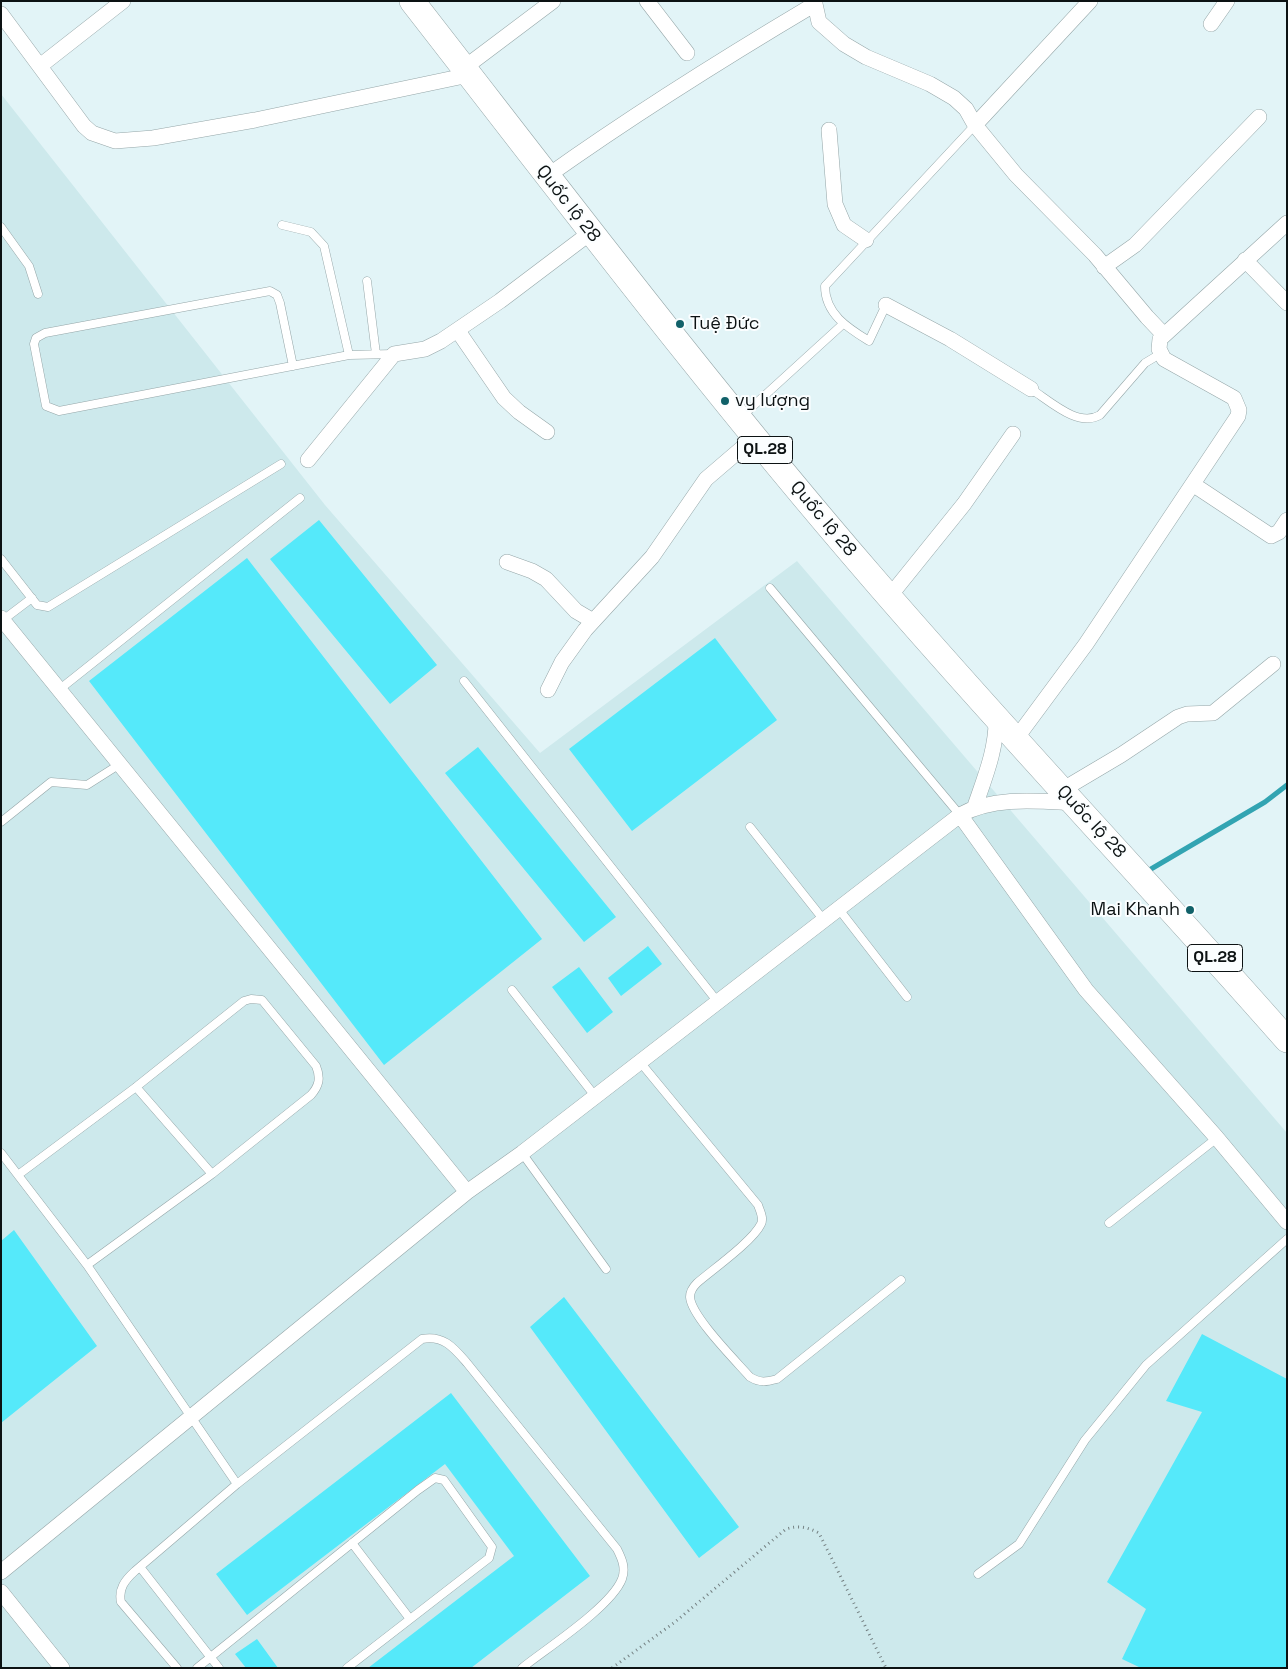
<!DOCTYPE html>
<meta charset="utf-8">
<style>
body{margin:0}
#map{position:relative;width:1288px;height:1669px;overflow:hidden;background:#e2f4f7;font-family:"Space Grotesk",sans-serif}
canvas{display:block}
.frame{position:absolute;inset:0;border:2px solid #0c1213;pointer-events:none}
</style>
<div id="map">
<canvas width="1288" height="1669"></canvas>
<div class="frame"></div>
</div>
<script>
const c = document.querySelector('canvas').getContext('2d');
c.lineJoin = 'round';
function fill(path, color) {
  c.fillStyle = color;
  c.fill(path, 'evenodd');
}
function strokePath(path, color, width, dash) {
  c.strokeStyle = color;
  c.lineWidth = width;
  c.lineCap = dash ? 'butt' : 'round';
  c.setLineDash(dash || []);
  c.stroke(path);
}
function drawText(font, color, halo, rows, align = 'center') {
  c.font = font + ' "Space Grotesk",sans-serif';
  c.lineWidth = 4;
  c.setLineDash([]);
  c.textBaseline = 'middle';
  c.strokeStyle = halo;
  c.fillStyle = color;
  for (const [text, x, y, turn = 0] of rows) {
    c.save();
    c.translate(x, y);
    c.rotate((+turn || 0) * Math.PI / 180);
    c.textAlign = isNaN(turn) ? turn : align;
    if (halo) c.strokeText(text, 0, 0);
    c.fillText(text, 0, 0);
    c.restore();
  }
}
fill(new Path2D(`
 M 1,94 L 325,505 L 540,753 L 797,561 L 1287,1133 L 1287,1668 L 1,1668 Z`), '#cde9ec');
strokePath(new Path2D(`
 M 1151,869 L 1265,802 L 1287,785`), '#32a4b2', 5);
fill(new Path2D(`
 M 319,520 L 437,665 L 390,704 L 270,559 Z
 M 247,558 L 542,939 L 384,1065 L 89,681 Z
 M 715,638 L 777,720 L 632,831 L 569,749 Z
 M 478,747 L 616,917 L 584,942 L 445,773 Z
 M 648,946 L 662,964 L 621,996 L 608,978 Z
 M 579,967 L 613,1012 L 587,1033 L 552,987 Z
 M 14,1230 L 97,1346 L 1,1423 L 1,1241 Z
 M 564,1297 L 739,1527 L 699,1558 L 530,1327 Z
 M 1202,1334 L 1287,1379 L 1287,1668 L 1141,1668 L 1122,1659 L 1146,1609 L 1107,1582 L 1202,1412 L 1166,1401 Z
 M 451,1393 L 590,1576 L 471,1668 L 368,1668 L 514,1556 L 445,1464 L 247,1615 L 216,1574 Z
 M 257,1639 L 278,1668 L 246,1668 L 235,1654 Z`), '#55e9fa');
const service = new Path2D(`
 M 282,225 L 311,232 L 324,246 L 349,355
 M 1,227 L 29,266 L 38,294
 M 367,281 L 376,354
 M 886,305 L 869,341 C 848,328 825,314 825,286 L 975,125
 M 293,366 L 280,303 L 277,295 L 270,291 L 45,333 L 36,338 L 34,344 L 46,406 L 59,411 L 349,355 L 394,354
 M 1031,389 C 1050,401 1078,428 1100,415 L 1145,363 L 1160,354
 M 741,417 L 843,324
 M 1,559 L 37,605 L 48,607 L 281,464
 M 770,588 L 960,815
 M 3,620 L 32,598
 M 464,681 L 717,1001
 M 60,689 L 300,498
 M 1,822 L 51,782 L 87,785 L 120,764
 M 750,827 L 823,919
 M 838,908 L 907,997
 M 512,990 L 595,1096
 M 640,1062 L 758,1205 C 760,1211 764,1218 761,1224 C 753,1241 712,1270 697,1283 C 693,1287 690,1291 690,1297 C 691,1316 736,1361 750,1377 C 760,1383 766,1382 777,1379 L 901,1280
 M 136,1087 L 212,1174
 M 1,1153 L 87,1265 L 237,1484 L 135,1571 C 125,1580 118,1589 121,1602 L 177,1668
 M 522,1153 L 606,1269
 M 18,1175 L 136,1087 L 244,1001 L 251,999 L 262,1000 L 316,1066 C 321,1078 319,1086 311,1095 L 212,1174 L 87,1265
 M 1109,1223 L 1217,1138
 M 237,1484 L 422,1339 C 444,1335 454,1348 467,1363 L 617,1549 C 622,1559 626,1568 622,1579 C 611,1607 547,1648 522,1668
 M 352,1543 L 410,1619
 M 140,1567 L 219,1668
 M 978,1574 L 1019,1544 L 1085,1440 L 1146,1365 L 1287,1239
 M 197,1668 L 418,1490 L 435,1478 L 444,1480 L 492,1547 L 489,1558 L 347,1668`);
const minor = new Path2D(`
 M 647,1 L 687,53
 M 815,4 L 819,22 L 844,44 L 866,57 L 930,84 L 954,98 L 966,109 L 975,125 L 1016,175 L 1095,255 L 1147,317 L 1164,335
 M 1,14 L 84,126 L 92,133 L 115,141 L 153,138 L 255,120 L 469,75
 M 1211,24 L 1227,1
 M 40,66 L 123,1
 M 464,68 L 553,1
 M 975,125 L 1090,1
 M 829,130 L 835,204 L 844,225 L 866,240
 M 546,177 C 633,115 724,58 815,4 L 815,1
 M 1245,260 L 1287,303
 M 1104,267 L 1135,245 L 1259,117
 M 886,305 L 950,339 L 1031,389
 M 458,331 L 504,398 L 519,412 L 547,432
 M 308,460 L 394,354 L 425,349 L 441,341 L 500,301 L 590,233
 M 1194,485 L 1271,536 L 1279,532 L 1287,520
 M 507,562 L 532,571 L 546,579 L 576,611 L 593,621
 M 889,597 L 964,504 L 1013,434
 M 1,618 L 467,1192
 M 548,690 L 562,662 L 585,630 L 652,557 L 706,479 L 755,437
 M 1015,740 L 1086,644 L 1238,416 L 1239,410 L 1234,398 L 1164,359 L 1159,349 L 1160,339 L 1287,223
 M 1062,790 L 1121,755 L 1178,717 L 1187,714 L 1213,713 L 1273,664
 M 975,806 C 985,777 997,748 996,717
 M 960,815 L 1086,990 L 1217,1138 L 1287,1222
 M 1,1572 L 467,1192 L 522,1153 L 960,815 C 994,796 1038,801 1076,803
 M 1,1592 L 62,1668`);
const trunk = new Path2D(`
 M 412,1 C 563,195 711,391 872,577 C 1007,734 1150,884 1287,1040`);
strokePath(service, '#95a6a8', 9);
strokePath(minor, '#95a6a8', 16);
strokePath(trunk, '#95a6a8', 26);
strokePath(new Path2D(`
 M 612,1668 L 675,1622 L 786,1529 C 799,1525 807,1527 819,1533 L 886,1668`), '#748082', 3, [1, 4]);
strokePath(service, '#fff', 8);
strokePath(minor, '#fff', 15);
strokePath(trunk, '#fff', 25);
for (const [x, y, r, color] of [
 [680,324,5,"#116169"],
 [725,401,5,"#116169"],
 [1190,910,5,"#116169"]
]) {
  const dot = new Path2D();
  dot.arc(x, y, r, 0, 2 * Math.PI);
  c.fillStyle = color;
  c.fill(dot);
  strokePath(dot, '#fbfeff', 2);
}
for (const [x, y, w] of [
 [765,450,55],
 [1215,958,55]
]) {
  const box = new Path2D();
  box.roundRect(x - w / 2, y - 13.5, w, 27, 4);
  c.fillStyle = '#fbfeff';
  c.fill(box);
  strokePath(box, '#0c1213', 1);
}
drawText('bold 16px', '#0c1213', null, [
 ["QL.28",765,450],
 ["QL.28",1215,958]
]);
drawText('18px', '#0c1213', '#fbfeff', [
 ["Quốc lộ 28",568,204,52],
 ["Quốc lộ 28",823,519,50],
 ["Quốc lộ 28",1091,822,47]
]);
drawText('18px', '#0c1213', '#fbfeff', [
 ["Tuệ Đức",690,324],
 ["vy lượng",735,401],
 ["Mai Khanh",1180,910,"right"]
], 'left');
</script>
